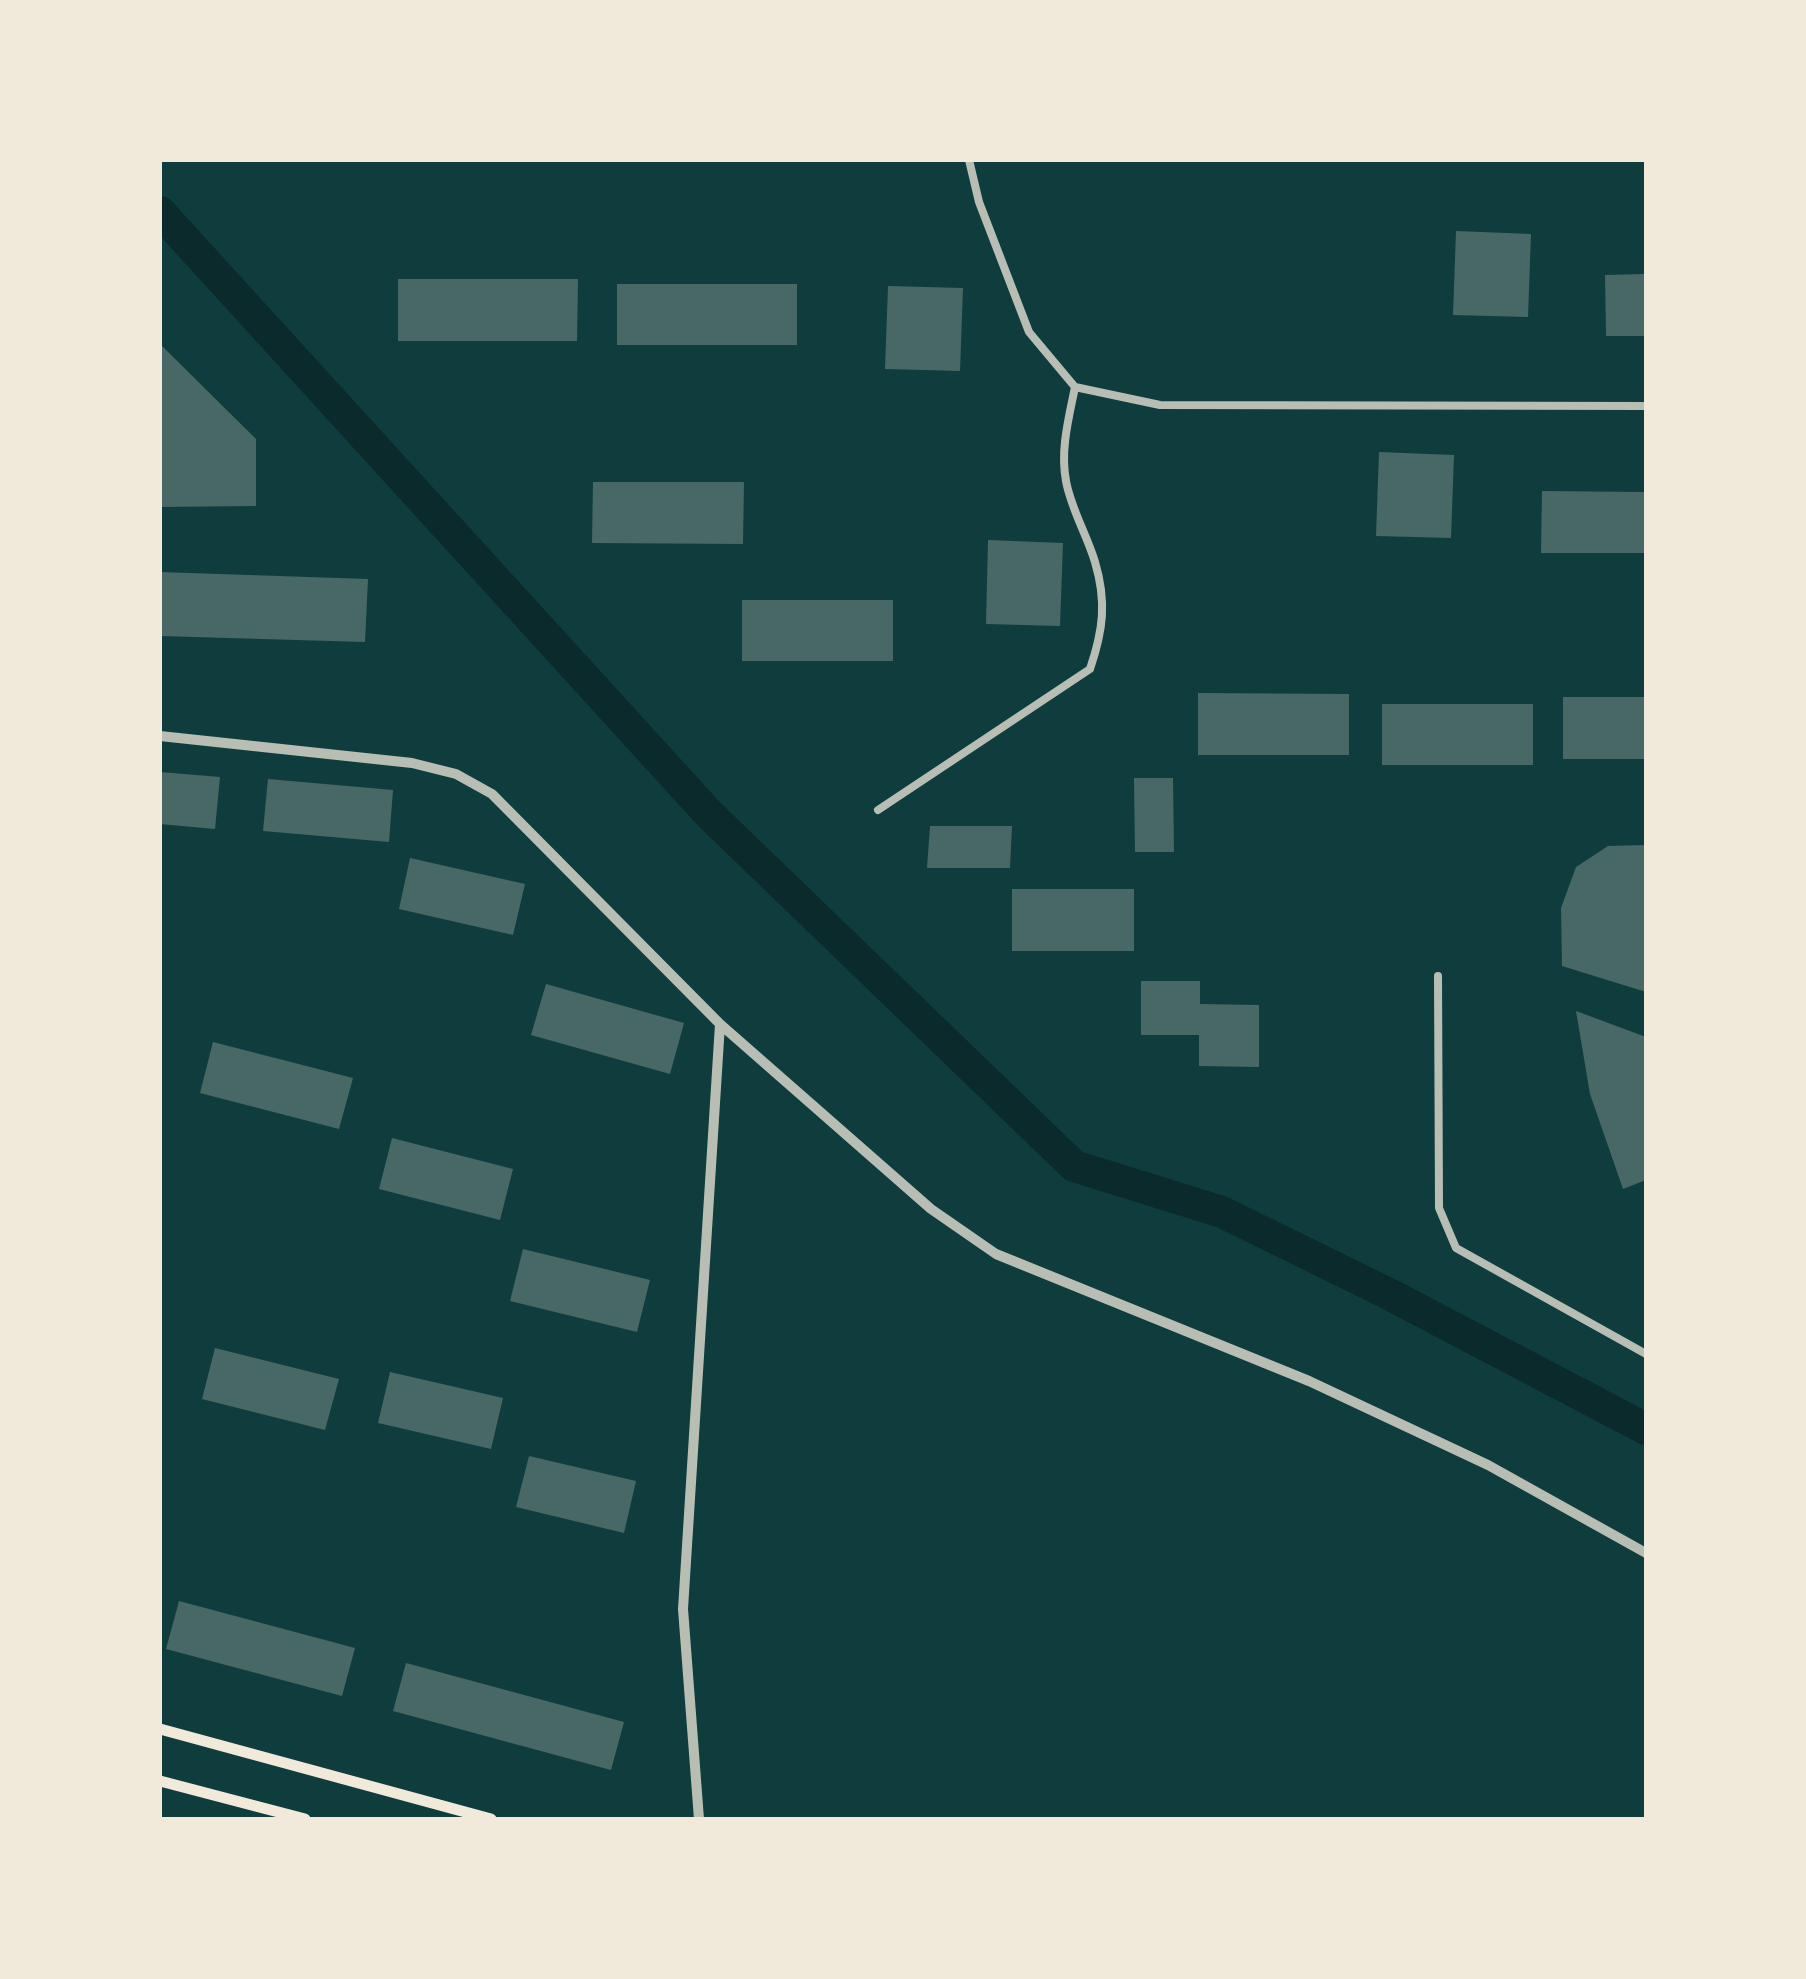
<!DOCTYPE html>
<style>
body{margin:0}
#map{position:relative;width:1806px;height:1979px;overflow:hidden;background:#0f3d3e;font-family:"Golos Text",sans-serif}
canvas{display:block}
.frame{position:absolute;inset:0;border:162px solid #f1e9da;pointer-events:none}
</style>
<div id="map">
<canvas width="1806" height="1979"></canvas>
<div class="frame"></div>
</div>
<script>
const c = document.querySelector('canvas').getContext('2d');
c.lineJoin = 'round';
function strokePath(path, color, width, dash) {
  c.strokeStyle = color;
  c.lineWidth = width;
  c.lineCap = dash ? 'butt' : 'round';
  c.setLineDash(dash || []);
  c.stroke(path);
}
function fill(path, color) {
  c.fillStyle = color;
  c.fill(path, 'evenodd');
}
strokePath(new Path2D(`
 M 160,212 L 709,814 L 1074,1166 L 1222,1212 L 1389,1294 L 1646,1429`), '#0a2a2b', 32);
fill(new Path2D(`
 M 1456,231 L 1531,234 L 1528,317 L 1453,315 Z
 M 1646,274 L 1646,336 L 1606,336 L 1605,275 Z
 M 398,279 L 578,279 L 577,341 L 398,341 Z
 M 617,284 L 797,284 L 797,345 L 617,345 Z
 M 888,286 L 963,288 L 960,371 L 885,369 Z
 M 160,344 L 256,439 L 256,506 L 160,507 Z
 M 1379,452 L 1454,455 L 1451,538 L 1376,536 Z
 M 593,482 L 744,482 L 743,544 L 592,543 Z
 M 1542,491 L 1646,492 L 1646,553 L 1541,553 Z
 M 988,540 L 1063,543 L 1060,626 L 986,624 Z
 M 160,572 L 368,579 L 365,642 L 160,636 Z
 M 742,600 L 893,600 L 893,661 L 742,661 Z
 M 1198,693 L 1349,694 L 1349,755 L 1198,755 Z
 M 1563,697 L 1646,697 L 1646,759 L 1563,759 Z
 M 1382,704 L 1533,704 L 1533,765 L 1382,765 Z
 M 160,772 L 220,777 L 215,829 L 160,824 Z
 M 1134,778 L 1173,778 L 1174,852 L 1135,852 Z
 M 268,779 L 393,790 L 389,842 L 263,831 Z
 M 930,826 L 1012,826 L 1010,868 L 927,868 Z
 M 1646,845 L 1646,992 L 1562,966 L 1561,908 L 1576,867 L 1608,846 Z
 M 410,858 L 525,884 L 513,935 L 399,909 Z
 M 1012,889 L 1134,889 L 1134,951 L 1012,951 Z
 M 1141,981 L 1200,981 L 1200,1004 L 1259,1005 L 1259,1067 L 1199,1066 L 1199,1035 L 1141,1035 Z
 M 546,984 L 684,1023 L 670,1074 L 531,1035 Z
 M 1576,1011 L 1646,1037 L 1646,1180 L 1623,1189 L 1590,1094 Z
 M 213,1042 L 353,1078 L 339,1129 L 200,1093 Z
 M 392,1138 L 513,1169 L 500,1220 L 379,1189 Z
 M 523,1249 L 650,1280 L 637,1332 L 510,1301 Z
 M 215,1348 L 339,1379 L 325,1430 L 202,1399 Z
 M 390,1372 L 503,1398 L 491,1449 L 378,1423 Z
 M 529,1456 L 636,1481 L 624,1533 L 516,1507 Z
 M 179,1601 L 355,1648 L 342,1696 L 166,1649 Z
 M 406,1663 L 624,1722 L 611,1770 L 393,1711 Z`), '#486865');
strokePath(new Path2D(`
 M 1075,387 L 1160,405 L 1646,406
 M 878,810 L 1090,669 C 1103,631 1107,602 1095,562 C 1087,535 1071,509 1066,481 C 1060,450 1069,417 1075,387 L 1029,332 L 979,202 L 969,160
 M 1438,976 L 1439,1208 L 1456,1248 L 1646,1354`), '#b8beb3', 8);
strokePath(new Path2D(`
 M 160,736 L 412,763 L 456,774 L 492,794 L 720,1024 L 931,1209 L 996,1254 L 1309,1381 L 1488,1465 L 1646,1553
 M 699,1819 L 683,1609 L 720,1024`), '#b8beb3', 10);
strokePath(new Path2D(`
 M 160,1729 L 491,1819
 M 160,1781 L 305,1819`), '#f1e9da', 11);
</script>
